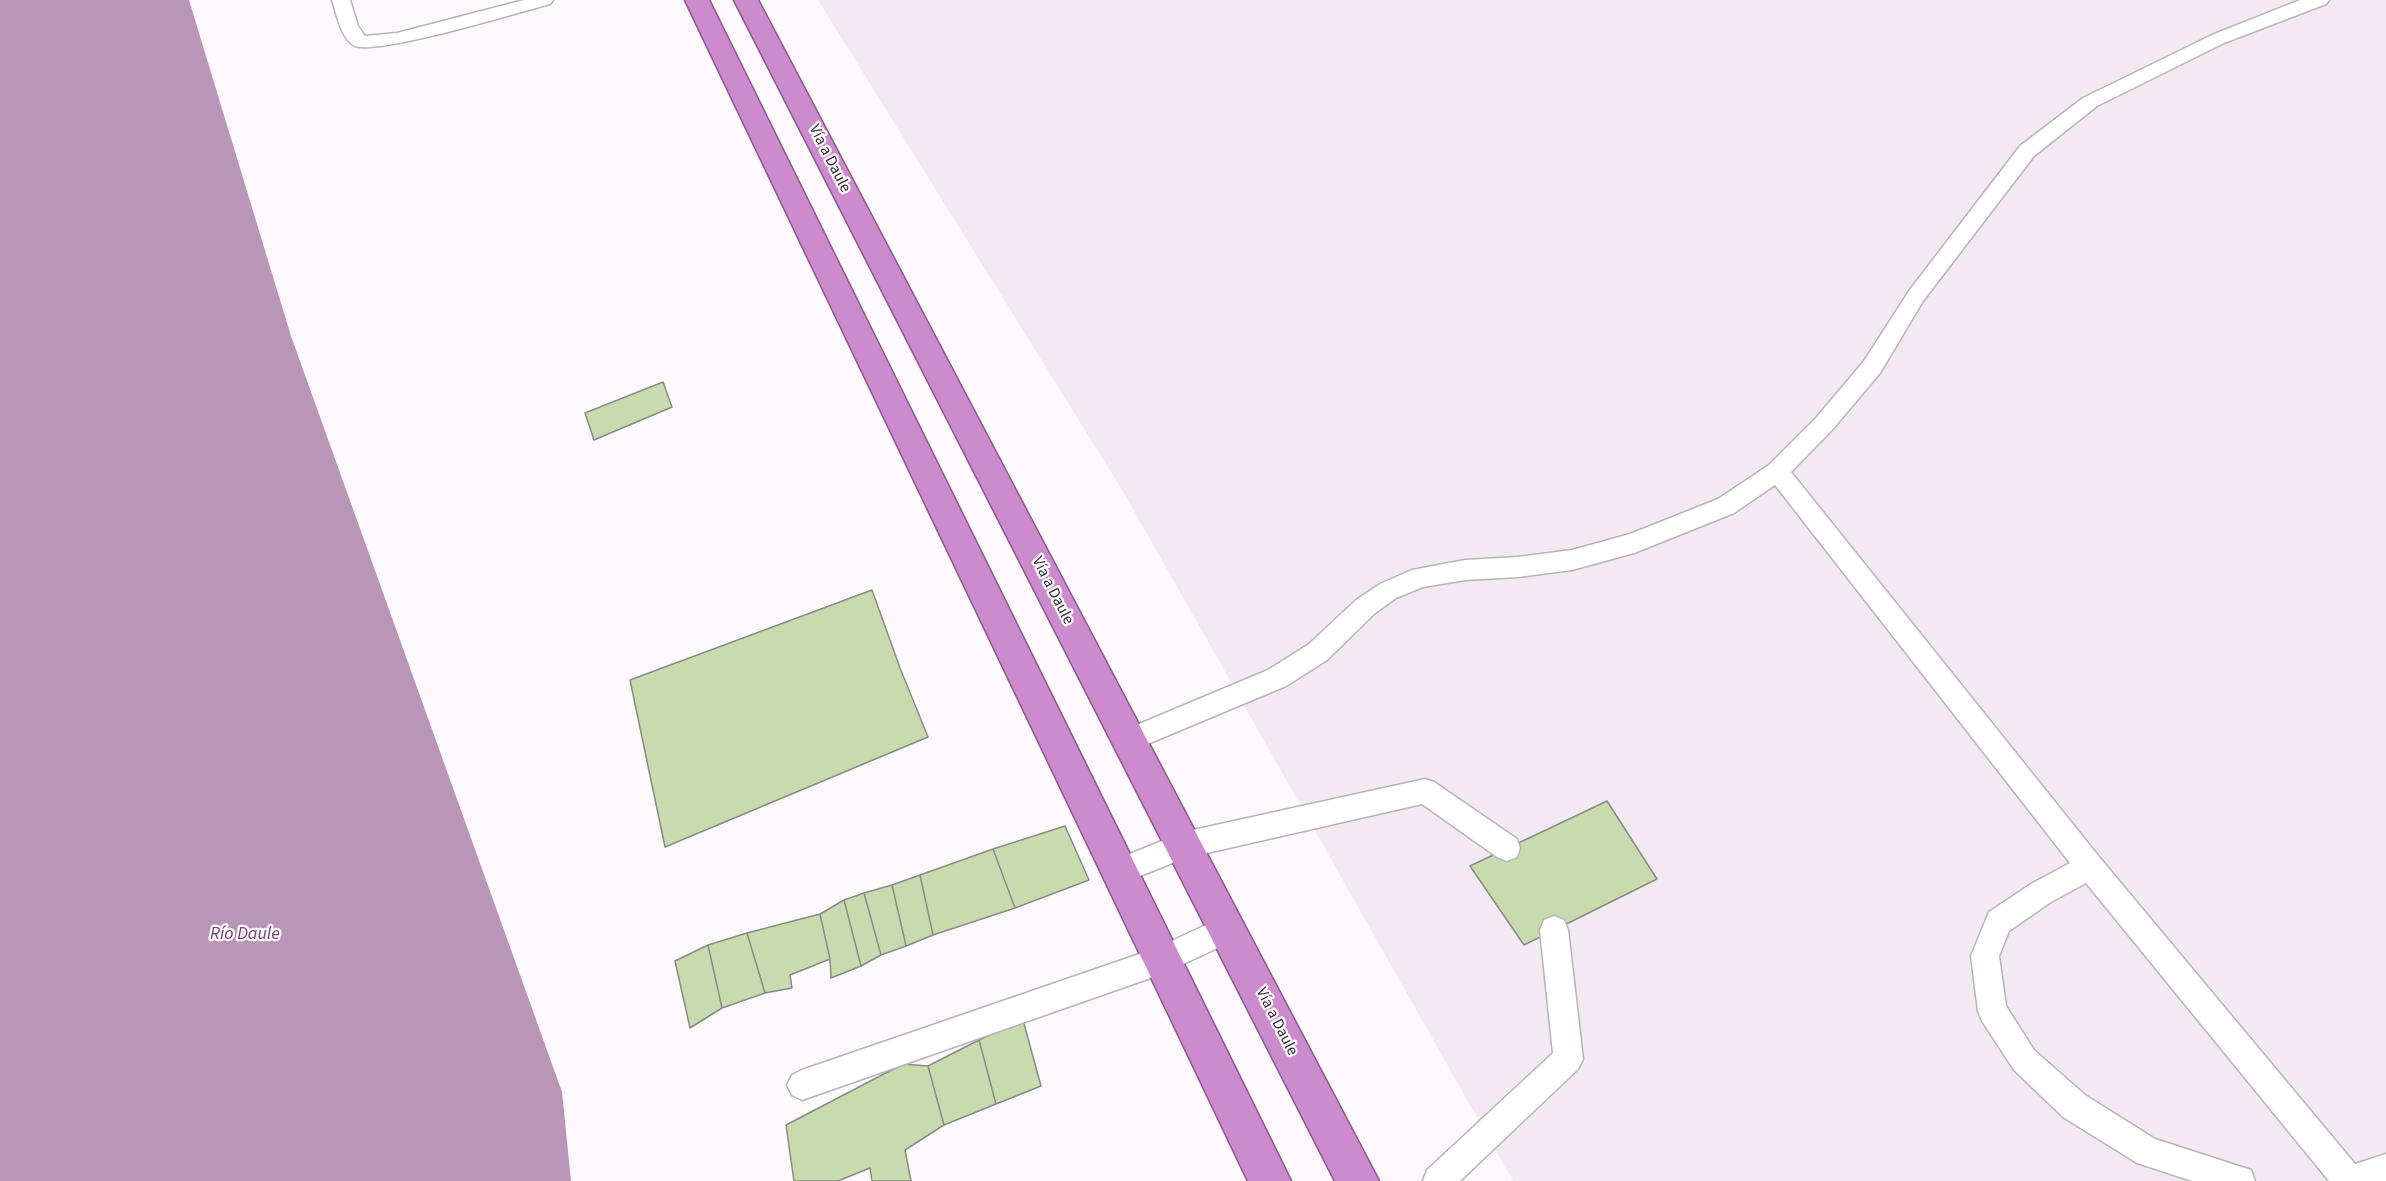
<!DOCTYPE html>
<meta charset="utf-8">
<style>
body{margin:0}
canvas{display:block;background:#fcf8fc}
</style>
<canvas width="2386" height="1181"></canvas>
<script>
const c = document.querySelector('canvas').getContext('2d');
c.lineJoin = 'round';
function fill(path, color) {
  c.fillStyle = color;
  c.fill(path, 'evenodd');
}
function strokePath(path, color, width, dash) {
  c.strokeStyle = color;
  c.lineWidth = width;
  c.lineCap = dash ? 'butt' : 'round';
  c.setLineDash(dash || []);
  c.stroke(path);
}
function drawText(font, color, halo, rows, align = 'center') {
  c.font = font + ' "Source Sans 3",sans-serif';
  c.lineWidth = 4.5;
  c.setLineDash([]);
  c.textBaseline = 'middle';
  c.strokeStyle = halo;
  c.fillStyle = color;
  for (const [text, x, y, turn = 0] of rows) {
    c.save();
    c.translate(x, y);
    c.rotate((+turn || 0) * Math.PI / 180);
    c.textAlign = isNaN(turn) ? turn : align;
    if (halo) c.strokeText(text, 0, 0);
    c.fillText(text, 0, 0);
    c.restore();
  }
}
fill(new Path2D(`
 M 818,0 L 2386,0 L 2386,1181 L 1513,1181 L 1124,493 Z`), '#f3e9f3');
fill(new Path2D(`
 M 0,0 L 189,0 L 291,336 L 562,1092 L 571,1181 L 0,1181 Z`), '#b996b8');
const building = new Path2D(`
 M 663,382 L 672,407 L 594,440 L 585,413 Z
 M 872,590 L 900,668 L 928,737 L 665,847 L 630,680 Z
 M 1607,801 L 1657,879 L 1524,945 L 1470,866 Z
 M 1065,826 L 1089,880 L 1015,908 L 993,849 Z
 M 993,849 L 1015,908 L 933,935 L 920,875 Z
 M 920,875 L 933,935 L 906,946 L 892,885 Z
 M 892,885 L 906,946 L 881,955 L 864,893 Z
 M 864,893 L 881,955 L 861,966 L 844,900 Z
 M 844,900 L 861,966 L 831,978 L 830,959 L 820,914 Z
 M 820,914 L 830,959 L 790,975 L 792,988 L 765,993 L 747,933 Z
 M 747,933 L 765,993 L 722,1008 L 708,945 Z
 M 708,945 L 722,1008 L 690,1028 L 675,961 Z
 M 1023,1020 L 1041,1086 L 996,1104 L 979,1040 Z
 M 979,1040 L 996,1104 L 944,1125 L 928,1066 Z
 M 903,1064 L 928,1066 L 944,1125 L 905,1150 L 911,1181 L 872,1181 L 870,1168 L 838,1181 L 794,1181 L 786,1125 Z`);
fill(building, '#c7dbaf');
strokePath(building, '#898b86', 1.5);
const service = new Path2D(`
 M 332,0 L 350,0 L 358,26 L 365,36 L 397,33 L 524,0 L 553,0 L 550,4 C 523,11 370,58 353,45 C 340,35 337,15 332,0 Z
 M 2300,0 L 2329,0 L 2326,4 L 2224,43 L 2097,106 L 2034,156 L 1923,301 L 1880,373 L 1832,430 L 1791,472 L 2100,858 L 2355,1164 L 2386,1154 L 2386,1181 L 2329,1181 L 2086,883 L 2051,902 L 2009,931 L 1999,956 L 2006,1006 L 2034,1050 L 2085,1095 L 2155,1139 L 2251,1170 L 2255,1181 L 2192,1181 L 2137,1163 L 2063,1117 L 2014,1070 L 1982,1021 L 1978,1011 L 1971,956 L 1989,912 L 2031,884 L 2070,863 L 1775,485 L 1734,513 L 1634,553 L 1572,570 L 1518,577 L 1465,580 L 1423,587 L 1396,598 L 1374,614 L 1327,660 L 1286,686 L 1138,748 L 1129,752 L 1120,748 L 1116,740 L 1120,732 L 1268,670 L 1309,644 L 1356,600 L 1380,584 L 1412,570 L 1465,560 L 1518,557 L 1572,550 L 1630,534 L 1718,499 L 1769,465 L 1816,418 L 1864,361 L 1909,291 L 2020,146 L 2083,98 L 2212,35 Z
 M 1425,779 L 1434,782 L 1517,839 L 1520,848 L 1517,857 L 1507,861 L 1497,857 L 1422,804 L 1185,858 L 1120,884 L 1110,880 L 1106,871 L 1110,862 L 1184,832 Z
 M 1227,915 L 1237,919 L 1241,929 L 1237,939 L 1162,974 L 802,1100 L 792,1095 L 787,1085 L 792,1075 L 802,1070 L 1157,948 Z
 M 1554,916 L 1564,920 L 1568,930 L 1583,1059 L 1578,1069 L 1460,1181 L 1423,1181 L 1427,1170 L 1553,1053 L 1540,930 L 1544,920 Z`);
const trunk = new Path2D(`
 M 685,0 L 709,0 L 1291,1181 L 1248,1181 Z
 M 734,0 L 758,0 L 1379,1181 L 1335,1181 Z`);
strokePath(service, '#b8b3b8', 3);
strokePath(trunk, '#8d588e', 3);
fill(service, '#fff');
fill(trunk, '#cb8bcc');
drawText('16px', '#323032', '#fcf8fc', [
 ["Vía a Daule",829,159,63],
 ["Vía a Daule",1052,591,63],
 ["Vía a Daule",1276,1022,63]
]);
drawText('italic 18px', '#704271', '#fcf8fc', [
 ["Río Daule",245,935]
]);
</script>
